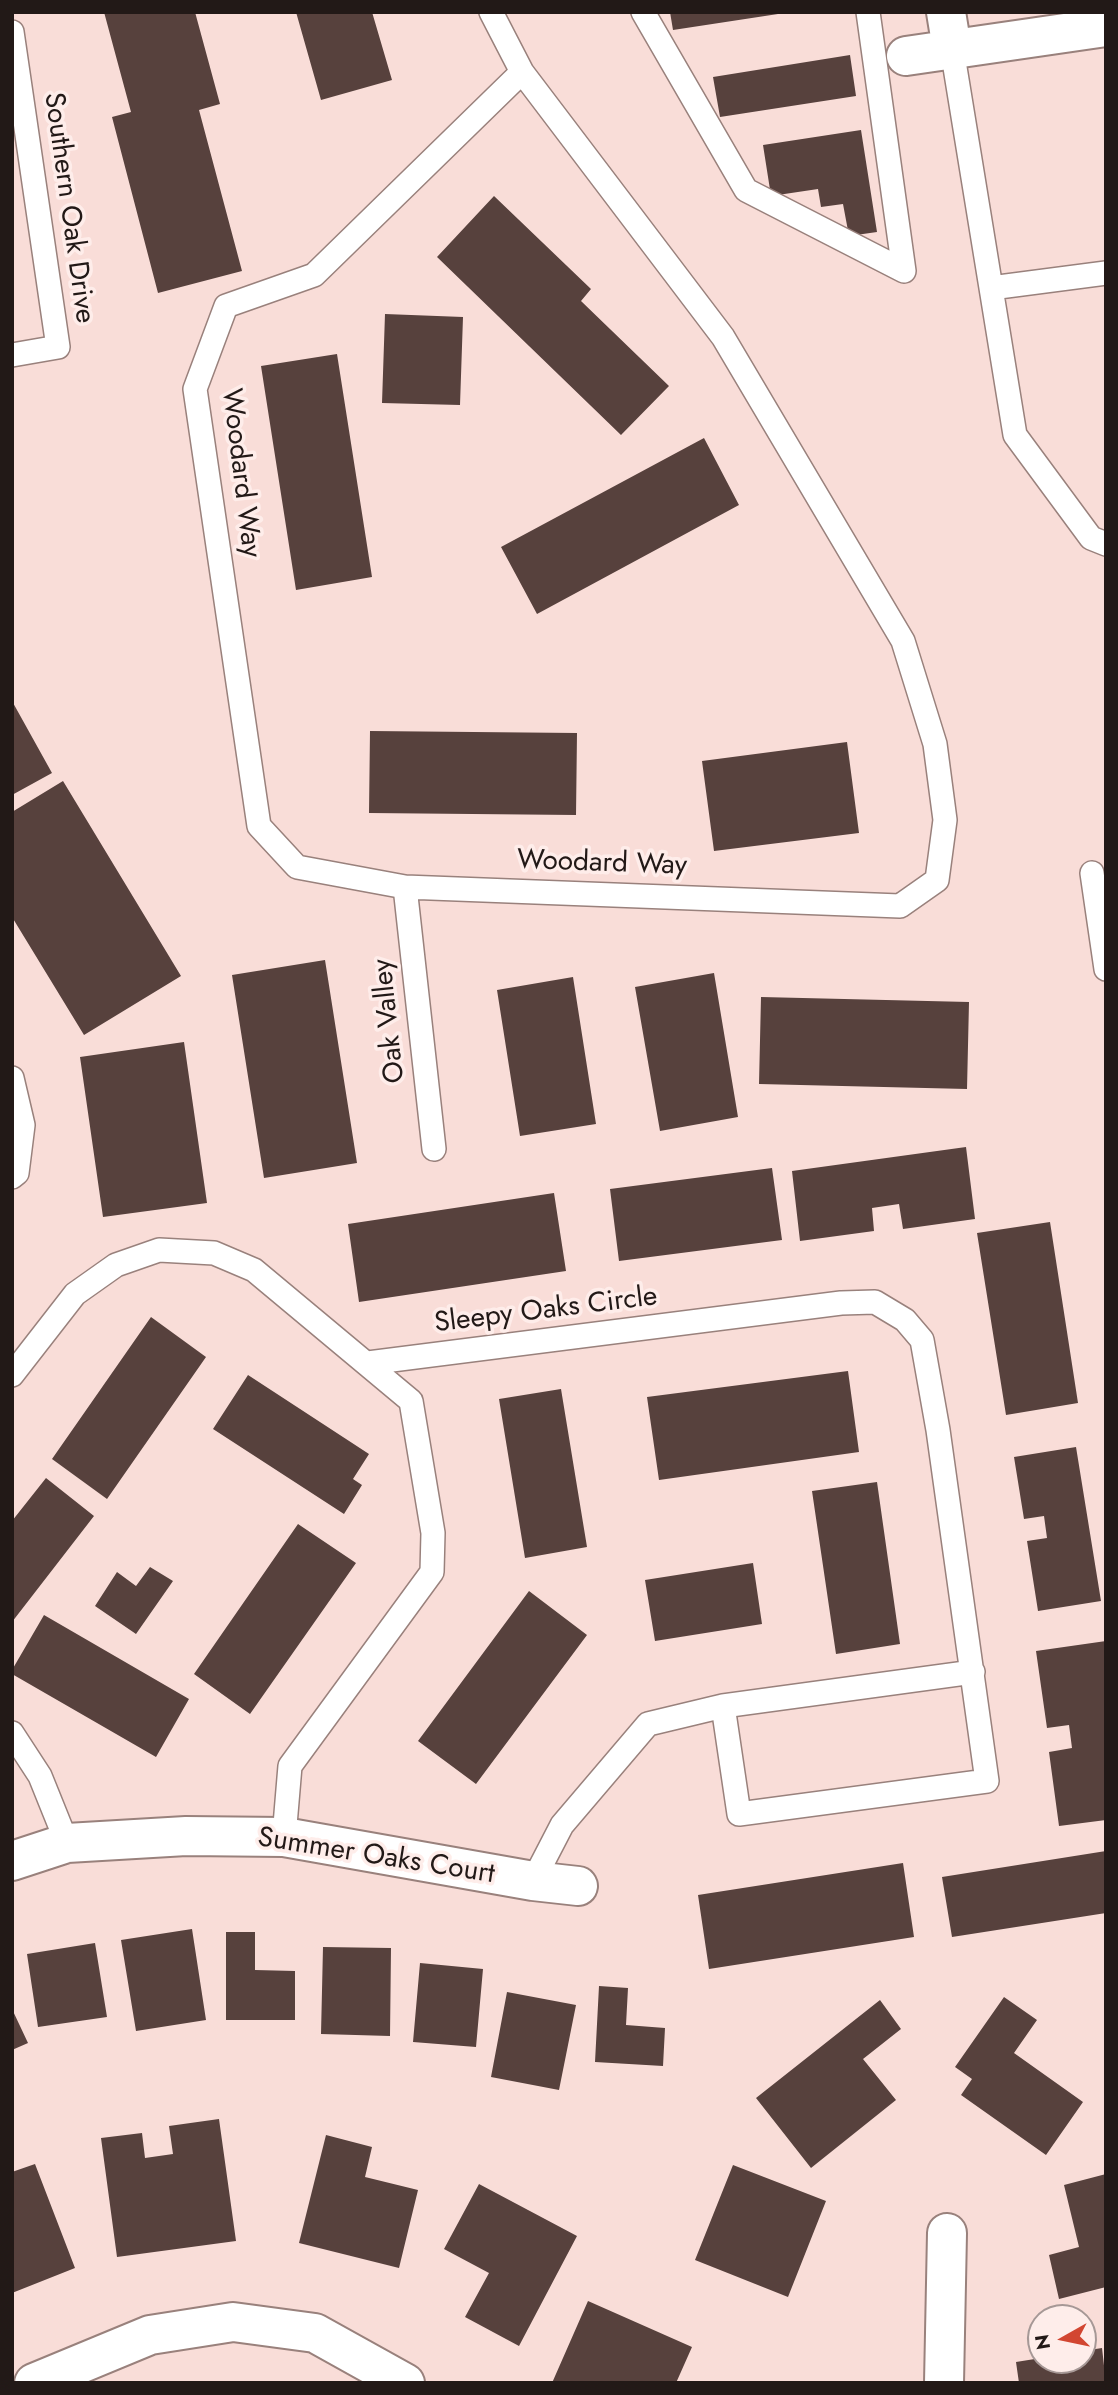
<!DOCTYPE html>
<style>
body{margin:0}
#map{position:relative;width:1118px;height:2395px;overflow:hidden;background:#f9ddd8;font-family:Jost,sans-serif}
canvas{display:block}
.frame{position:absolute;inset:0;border:14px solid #221917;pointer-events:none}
.north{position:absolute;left:1027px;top:2304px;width:70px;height:70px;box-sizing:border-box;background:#feedea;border:2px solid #a69896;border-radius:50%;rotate:261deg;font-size:19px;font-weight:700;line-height:28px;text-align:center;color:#221917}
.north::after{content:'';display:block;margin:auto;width:24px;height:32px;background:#d24631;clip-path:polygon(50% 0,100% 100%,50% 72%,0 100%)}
</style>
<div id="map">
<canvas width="1118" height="2395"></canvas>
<div class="frame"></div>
<div class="north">N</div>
</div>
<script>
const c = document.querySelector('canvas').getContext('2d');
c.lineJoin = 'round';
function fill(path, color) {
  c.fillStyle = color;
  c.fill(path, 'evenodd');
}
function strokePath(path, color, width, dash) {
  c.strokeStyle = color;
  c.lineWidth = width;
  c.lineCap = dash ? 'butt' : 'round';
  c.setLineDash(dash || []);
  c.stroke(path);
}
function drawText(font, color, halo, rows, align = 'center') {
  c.font = font + ' Jost,sans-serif';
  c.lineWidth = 7;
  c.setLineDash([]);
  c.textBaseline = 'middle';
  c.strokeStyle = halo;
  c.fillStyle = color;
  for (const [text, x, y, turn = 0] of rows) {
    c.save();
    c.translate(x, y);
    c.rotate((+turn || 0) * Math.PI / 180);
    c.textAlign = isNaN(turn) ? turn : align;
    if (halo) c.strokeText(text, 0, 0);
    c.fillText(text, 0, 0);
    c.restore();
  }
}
fill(new Path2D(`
 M 104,12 L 195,12 L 220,104 L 199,110 L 242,271 L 158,293 L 112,117 L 131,112 Z
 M 296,12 L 372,12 L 392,80 L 321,100 Z
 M 670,12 L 778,12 L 778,14 L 673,30 Z
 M 850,55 L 856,96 L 720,117 L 713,77 Z
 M 861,130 L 877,232 L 849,236 L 843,204 L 821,207 L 818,189 L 771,196 L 763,145 Z
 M 494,196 L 591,289 L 581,301 L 669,386 L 621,435 L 437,257 Z
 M 385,314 L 463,317 L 460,405 L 382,403 Z
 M 337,354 L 372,577 L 296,590 L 261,366 Z
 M 704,438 L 739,505 L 537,614 L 501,547 Z
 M 12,701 L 52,773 L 12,795 Z
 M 370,731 L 577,733 L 576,815 L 369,813 Z
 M 847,742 L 859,833 L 714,851 L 702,761 Z
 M 63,781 L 181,976 L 84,1035 L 12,917 L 12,812 Z
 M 325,960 L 357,1163 L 264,1178 L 232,975 Z
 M 714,973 L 738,1117 L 660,1131 L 635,987 Z
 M 573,977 L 596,1124 L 520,1136 L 497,990 Z
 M 761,997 L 969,1002 L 967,1089 L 759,1084 Z
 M 184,1042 L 207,1203 L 103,1217 L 80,1057 Z
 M 966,1147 L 975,1219 L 903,1229 L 899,1204 L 872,1208 L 874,1231 L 800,1241 L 792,1171 Z
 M 772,1168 L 782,1240 L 619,1261 L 610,1189 Z
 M 554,1193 L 566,1271 L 359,1302 L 348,1224 Z
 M 1050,1222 L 1078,1403 L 1006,1415 L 977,1233 Z
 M 151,1317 L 206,1357 L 107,1499 L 52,1459 Z
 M 848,1371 L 859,1452 L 659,1480 L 647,1397 Z
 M 248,1375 L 369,1454 L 353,1479 L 362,1485 L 344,1514 L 213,1429 Z
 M 561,1389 L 587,1547 L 525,1558 L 499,1399 Z
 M 1076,1447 L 1101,1601 L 1038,1611 L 1027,1541 L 1047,1538 L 1044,1516 L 1024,1519 L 1014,1457 Z
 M 46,1478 L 94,1516 L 12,1622 L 12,1521 Z
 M 877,1482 L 900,1644 L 836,1654 L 812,1491 Z
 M 298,1524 L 356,1563 L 250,1714 L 194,1674 Z
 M 753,1563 L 762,1624 L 655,1641 L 645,1580 Z
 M 150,1567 L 173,1581 L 136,1634 L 95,1606 L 117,1572 L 136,1586 Z
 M 529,1591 L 587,1635 L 476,1784 L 418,1741 Z
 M 44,1615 L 189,1699 L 156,1757 L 12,1674 L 12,1670 Z
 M 1106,1641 L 1106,1820 L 1059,1826 L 1049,1752 L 1072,1748 L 1069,1725 L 1047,1728 L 1036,1651 Z
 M 1106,1851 L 1106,1913 L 952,1937 L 942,1877 Z
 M 903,1863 L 914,1937 L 709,1969 L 698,1895 Z
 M 192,1929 L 206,2020 L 136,2031 L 121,1940 Z
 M 226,1932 L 255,1932 L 255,1970 L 295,1971 L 295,2020 L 226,2020 Z
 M 95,1943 L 107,2017 L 38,2027 L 27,1954 Z
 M 323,1947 L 391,1948 L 390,2036 L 321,2034 Z
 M 420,1963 L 483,1969 L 476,2047 L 413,2042 Z
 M 599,1986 L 628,1988 L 626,2025 L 665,2028 L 663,2066 L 595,2062 Z
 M 507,1992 L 576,2005 L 559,2090 L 491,2077 Z
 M 1004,1997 L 1037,2020 L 1014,2053 L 1083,2102 L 1046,2155 L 961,2095 L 972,2079 L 955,2067 Z
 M 880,2000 L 901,2029 L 863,2059 L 896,2100 L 811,2168 L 756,2098 Z
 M 12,2009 L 28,2043 L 12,2050 Z
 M 219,2119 L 236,2241 L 117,2257 L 101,2138 L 142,2133 L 145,2158 L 173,2154 L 169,2126 Z
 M 326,2135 L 372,2147 L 365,2177 L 418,2190 L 399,2268 L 299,2243 Z
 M 35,2164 L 75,2268 L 12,2293 L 12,2172 Z
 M 733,2165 L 826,2201 L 788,2297 L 695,2260 Z
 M 1106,2174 L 1106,2287 L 1059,2299 L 1049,2255 L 1079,2247 L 1064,2185 Z
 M 479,2184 L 577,2236 L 519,2346 L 465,2317 L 489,2273 L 444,2249 Z
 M 588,2301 L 692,2347 L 676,2383 L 552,2383 Z
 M 1102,2348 L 1106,2383 L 1019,2383 L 1016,2362 L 1041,2358 L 1041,2360 L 1083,2360 L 1083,2351 Z`), '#57413d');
const lane = new Path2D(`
 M 491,12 L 522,72 L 723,337 L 903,641 L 935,744 L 945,820 L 937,880 L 900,906 L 405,887 L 297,867 L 259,826 L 195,389 L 226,306 L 314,275 L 522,72
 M 643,12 L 746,190 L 904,271 L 868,12
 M 12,32 L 58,347 L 12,355
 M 952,49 L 1015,435 L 1091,538 L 1106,544
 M 991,288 L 1106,273
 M 1092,873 L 1106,969
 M 405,887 L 434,1149
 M 12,1078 L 23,1125 L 17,1173 L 12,1177
 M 368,1363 L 841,1303 L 875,1302 L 905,1320 L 922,1340 L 938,1430 L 987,1781 L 739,1814 L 723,1706
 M 12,1375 L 75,1294 L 116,1265 L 159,1250 L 214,1253 L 254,1270 L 411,1401 L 433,1533 L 432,1572 L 290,1766 L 284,1837
 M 12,1733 L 40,1776 L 67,1843
 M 533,1881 L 562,1825 L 648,1724 L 723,1706 L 973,1672`);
const street = new Path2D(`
 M 946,12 L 952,49
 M 906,56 L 1106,27
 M 12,1861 L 67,1843 L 186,1836 L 284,1837 L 533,1881 L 578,1886
 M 34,2383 L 150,2335 L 233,2322 L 315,2333 L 405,2383
 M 944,2383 L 947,2233`);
strokePath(lane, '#99817c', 26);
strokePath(street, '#99817c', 42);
strokePath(lane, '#fff', 23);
strokePath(street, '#fff', 38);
drawText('28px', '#221917', '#feedea', [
 ["Southern Oak Drive",68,208,82],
 ["Woodard Way",240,473,83],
 ["Woodard Way",602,864,2],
 ["Oak Valley",390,1021,-96],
 ["Sleepy Oaks Circle",546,1311,-7],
 ["Summer Oaks Court",376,1857,9]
]);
</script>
